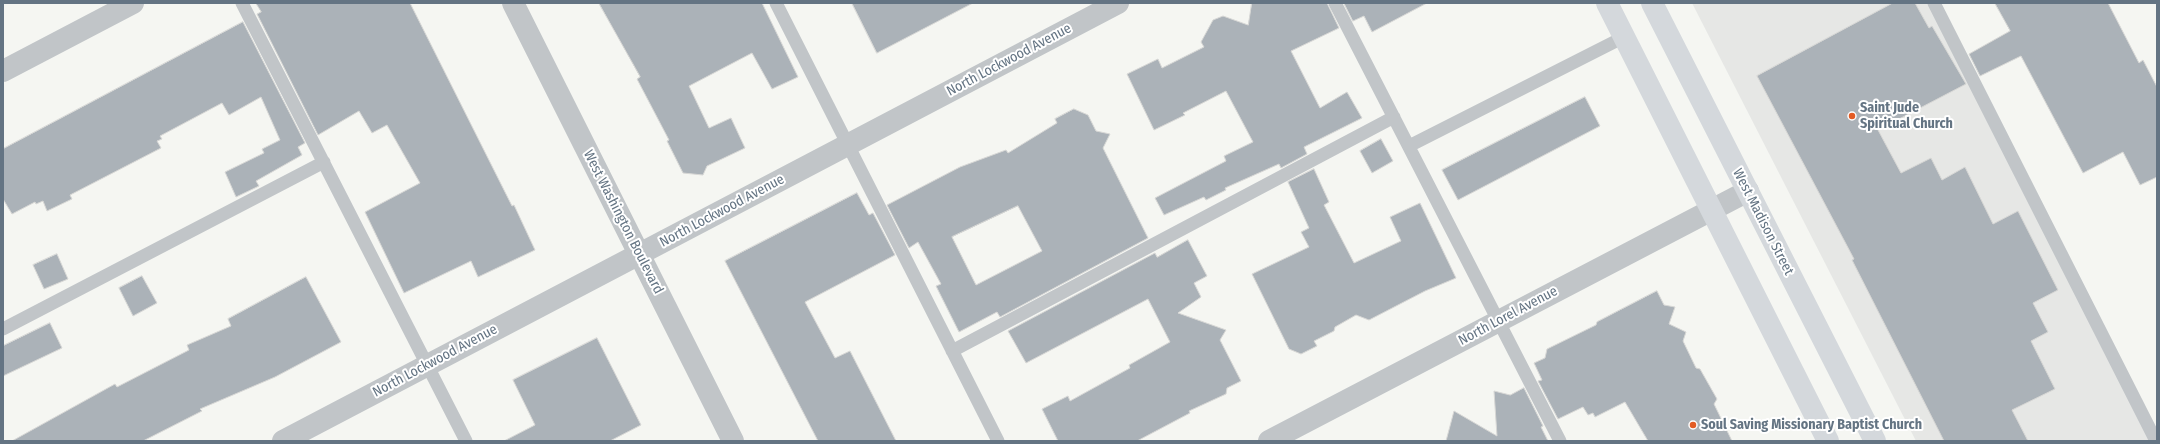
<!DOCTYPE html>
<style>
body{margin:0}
#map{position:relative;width:2160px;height:444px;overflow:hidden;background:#f5f6f2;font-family:"Fira Sans Condensed",sans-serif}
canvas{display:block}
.frame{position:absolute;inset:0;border:4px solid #647483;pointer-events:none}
</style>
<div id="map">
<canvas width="2160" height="444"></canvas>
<div class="frame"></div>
</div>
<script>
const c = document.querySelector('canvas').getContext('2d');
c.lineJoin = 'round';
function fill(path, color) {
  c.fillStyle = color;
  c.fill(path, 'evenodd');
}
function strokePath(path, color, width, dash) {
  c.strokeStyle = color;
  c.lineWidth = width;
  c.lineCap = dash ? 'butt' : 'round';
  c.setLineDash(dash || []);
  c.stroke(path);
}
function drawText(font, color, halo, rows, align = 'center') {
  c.font = font + ' "Fira Sans Condensed",sans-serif';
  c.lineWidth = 4;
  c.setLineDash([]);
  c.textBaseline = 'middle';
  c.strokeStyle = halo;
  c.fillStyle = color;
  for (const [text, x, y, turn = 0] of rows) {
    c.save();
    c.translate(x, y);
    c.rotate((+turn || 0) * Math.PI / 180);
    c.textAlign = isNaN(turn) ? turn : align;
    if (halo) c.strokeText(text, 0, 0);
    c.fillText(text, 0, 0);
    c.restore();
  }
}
fill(new Path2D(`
 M 1692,3 L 1935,3 L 2155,441 L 1916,441 Z`), '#e6e7e5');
const building = new Path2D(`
 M 256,3 L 410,3 L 512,206 L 514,205 L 535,250 L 478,277 L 471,261 L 404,293 L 365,212 L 420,183 L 387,125 L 372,133 L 359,111 L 318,135 L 257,14 L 261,12 Z
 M 599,3 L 762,3 L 798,77 L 772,89 L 752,53 L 689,86 L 709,128 L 731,118 L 745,148 L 707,166 L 703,175 L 683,173 L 667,141 L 669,140 L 637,79 L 640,77 Z
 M 852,3 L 973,3 L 877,53 Z
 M 1252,3 L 1327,3 L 1339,28 L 1291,51 L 1320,108 L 1347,92 L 1362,118 L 1304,147 L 1307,154 L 1281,168 L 1279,164 L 1225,188 L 1226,190 L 1206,200 L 1204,197 L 1164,215 L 1155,198 L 1226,161 L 1224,156 L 1253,142 L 1226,91 L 1183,113 L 1185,115 L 1154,130 L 1127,74 L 1158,59 L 1162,68 L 1204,47 L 1201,42 L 1213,20 L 1223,16 L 1248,25 Z
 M 1344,3 L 1427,3 L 1372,32 L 1364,16 L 1353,21 Z
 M 1893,3 L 1915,3 L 1929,28 L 1932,26 L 1966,84 L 1878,130 L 1901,173 L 1931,158 L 1942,180 L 1965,167 L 1993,224 L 2018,211 L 2058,290 L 2033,303 L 2048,332 L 2031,341 L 2055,389 L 2012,410 L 2028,441 L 1944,441 L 1852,260 L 1854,259 L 1757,76 Z
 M 1995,3 L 2108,3 L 2139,63 L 2143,60 L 2157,87 L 2157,177 L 2140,185 L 2123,152 L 2083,173 L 2021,56 L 1980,76 L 1969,54 L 2010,31 Z
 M 243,22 L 305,143 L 298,147 L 302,155 L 256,181 L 259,186 L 236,197 L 225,172 L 264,153 L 262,149 L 280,140 L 261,97 L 229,115 L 222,103 L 160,136 L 162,139 L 157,141 L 161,148 L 70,195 L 72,199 L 47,211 L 43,201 L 36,204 L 35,202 L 12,214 L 3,199 L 3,149 Z
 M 1585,97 L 1600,126 L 1458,200 L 1442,170 Z
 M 1074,109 L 1088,115 L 1096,131 L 1110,134 L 1103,148 L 1148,238 L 1000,317 L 997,312 L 959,332 L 936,286 L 941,284 L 918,242 L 909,248 L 887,205 L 960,167 L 1006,150 L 1008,153 L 1057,123 L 1055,119 ZM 1018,206 L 1042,251 L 976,285 L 952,237 Z
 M 1381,139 L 1393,161 L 1372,173 L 1360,151 Z
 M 1314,169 L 1329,202 L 1324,205 L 1354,263 L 1401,241 L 1390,217 L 1420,203 L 1456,278 L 1425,291 L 1369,320 L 1356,315 L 1335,327 L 1334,331 L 1314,341 L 1317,346 L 1301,354 L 1289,349 L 1252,274 L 1309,247 L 1301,232 L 1309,228 L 1288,182 Z
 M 857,193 L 869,215 L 873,213 L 895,255 L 805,302 L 835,358 L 850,351 L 896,441 L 818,441 L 725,261 Z
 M 1188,240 L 1207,276 L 1194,283 L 1201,297 L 1178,313 L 1226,330 L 1220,340 L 1241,381 L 1227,388 L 1226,394 L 1189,411 L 1190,413 L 1137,441 L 1058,441 L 1042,409 L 1068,396 L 1070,401 L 1130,368 L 1129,365 L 1170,342 L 1148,299 L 1026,363 L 1008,331 L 1155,253 L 1157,257 Z
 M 57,254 L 68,279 L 44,289 L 33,265 Z
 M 142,276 L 157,303 L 133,316 L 119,288 Z
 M 306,277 L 341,342 L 275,377 L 200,409 L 202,411 L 143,441 L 12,441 L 115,384 L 117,387 L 189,350 L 187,345 L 231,326 L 228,319 Z
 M 1657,291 L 1664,305 L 1675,307 L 1669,324 L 1686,332 L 1683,341 L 1696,368 L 1700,369 L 1717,399 L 1714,404 L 1732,441 L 1648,441 L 1625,402 L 1595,417 L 1593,413 L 1588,415 L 1583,407 L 1558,419 L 1538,381 L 1542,380 L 1534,363 L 1545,358 L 1547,349 L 1596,325 L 1597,322 Z
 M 50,323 L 62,348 L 3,376 L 3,346 Z
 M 597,338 L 641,425 L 610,441 L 504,441 L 535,425 L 513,380 Z
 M 1524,388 L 1543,426 L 1541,427 L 1548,441 L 1446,441 L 1454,411 L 1497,436 L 1494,391 L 1510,395 Z`);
fill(building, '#abb2b8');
strokePath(building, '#d7d7d5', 1);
strokePath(new Path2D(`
 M 242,3 L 466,441
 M 776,3 L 998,441
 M 1335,3 L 1560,441
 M 1934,3 L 2156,441
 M 1409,146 L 1624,37
 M 3,329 L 324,162
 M 952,351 L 1394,117`), '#c1c5c8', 13);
strokePath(new Path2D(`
 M 3,71 L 133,3
 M 283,441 L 1118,3
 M 1269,441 L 1748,191`), '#c1c5c8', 22);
strokePath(new Path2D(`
 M 513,3 L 733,441`), '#c1c5c8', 22);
strokePath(new Path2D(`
 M 1607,3 L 1828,441
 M 1652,3 L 1875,441`), '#d4d8dc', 22);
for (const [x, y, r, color] of [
 [1852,116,4,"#e35c25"],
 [1693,425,4,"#e35c25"]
]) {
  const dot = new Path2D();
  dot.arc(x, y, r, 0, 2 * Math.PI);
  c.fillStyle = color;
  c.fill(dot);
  strokePath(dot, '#fff', 1.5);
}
drawText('14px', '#647483', '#fff', [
 ["North Lockwood Avenue",1009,60,-28],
 ["North Lockwood Avenue",722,211,-28],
 ["West Washington Boulevard",623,222,63],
 ["West Madison Street",1763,222,63],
 ["North Lorel Avenue",1508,316,-28],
 ["North Lockwood Avenue",435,361,-28]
]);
drawText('bold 14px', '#647483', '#fff', [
 ["Saint Jude",1860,108],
 ["Spiritual Church",1860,124],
 ["Soul Saving Missionary Baptist Church",1701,425]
], 'left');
</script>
